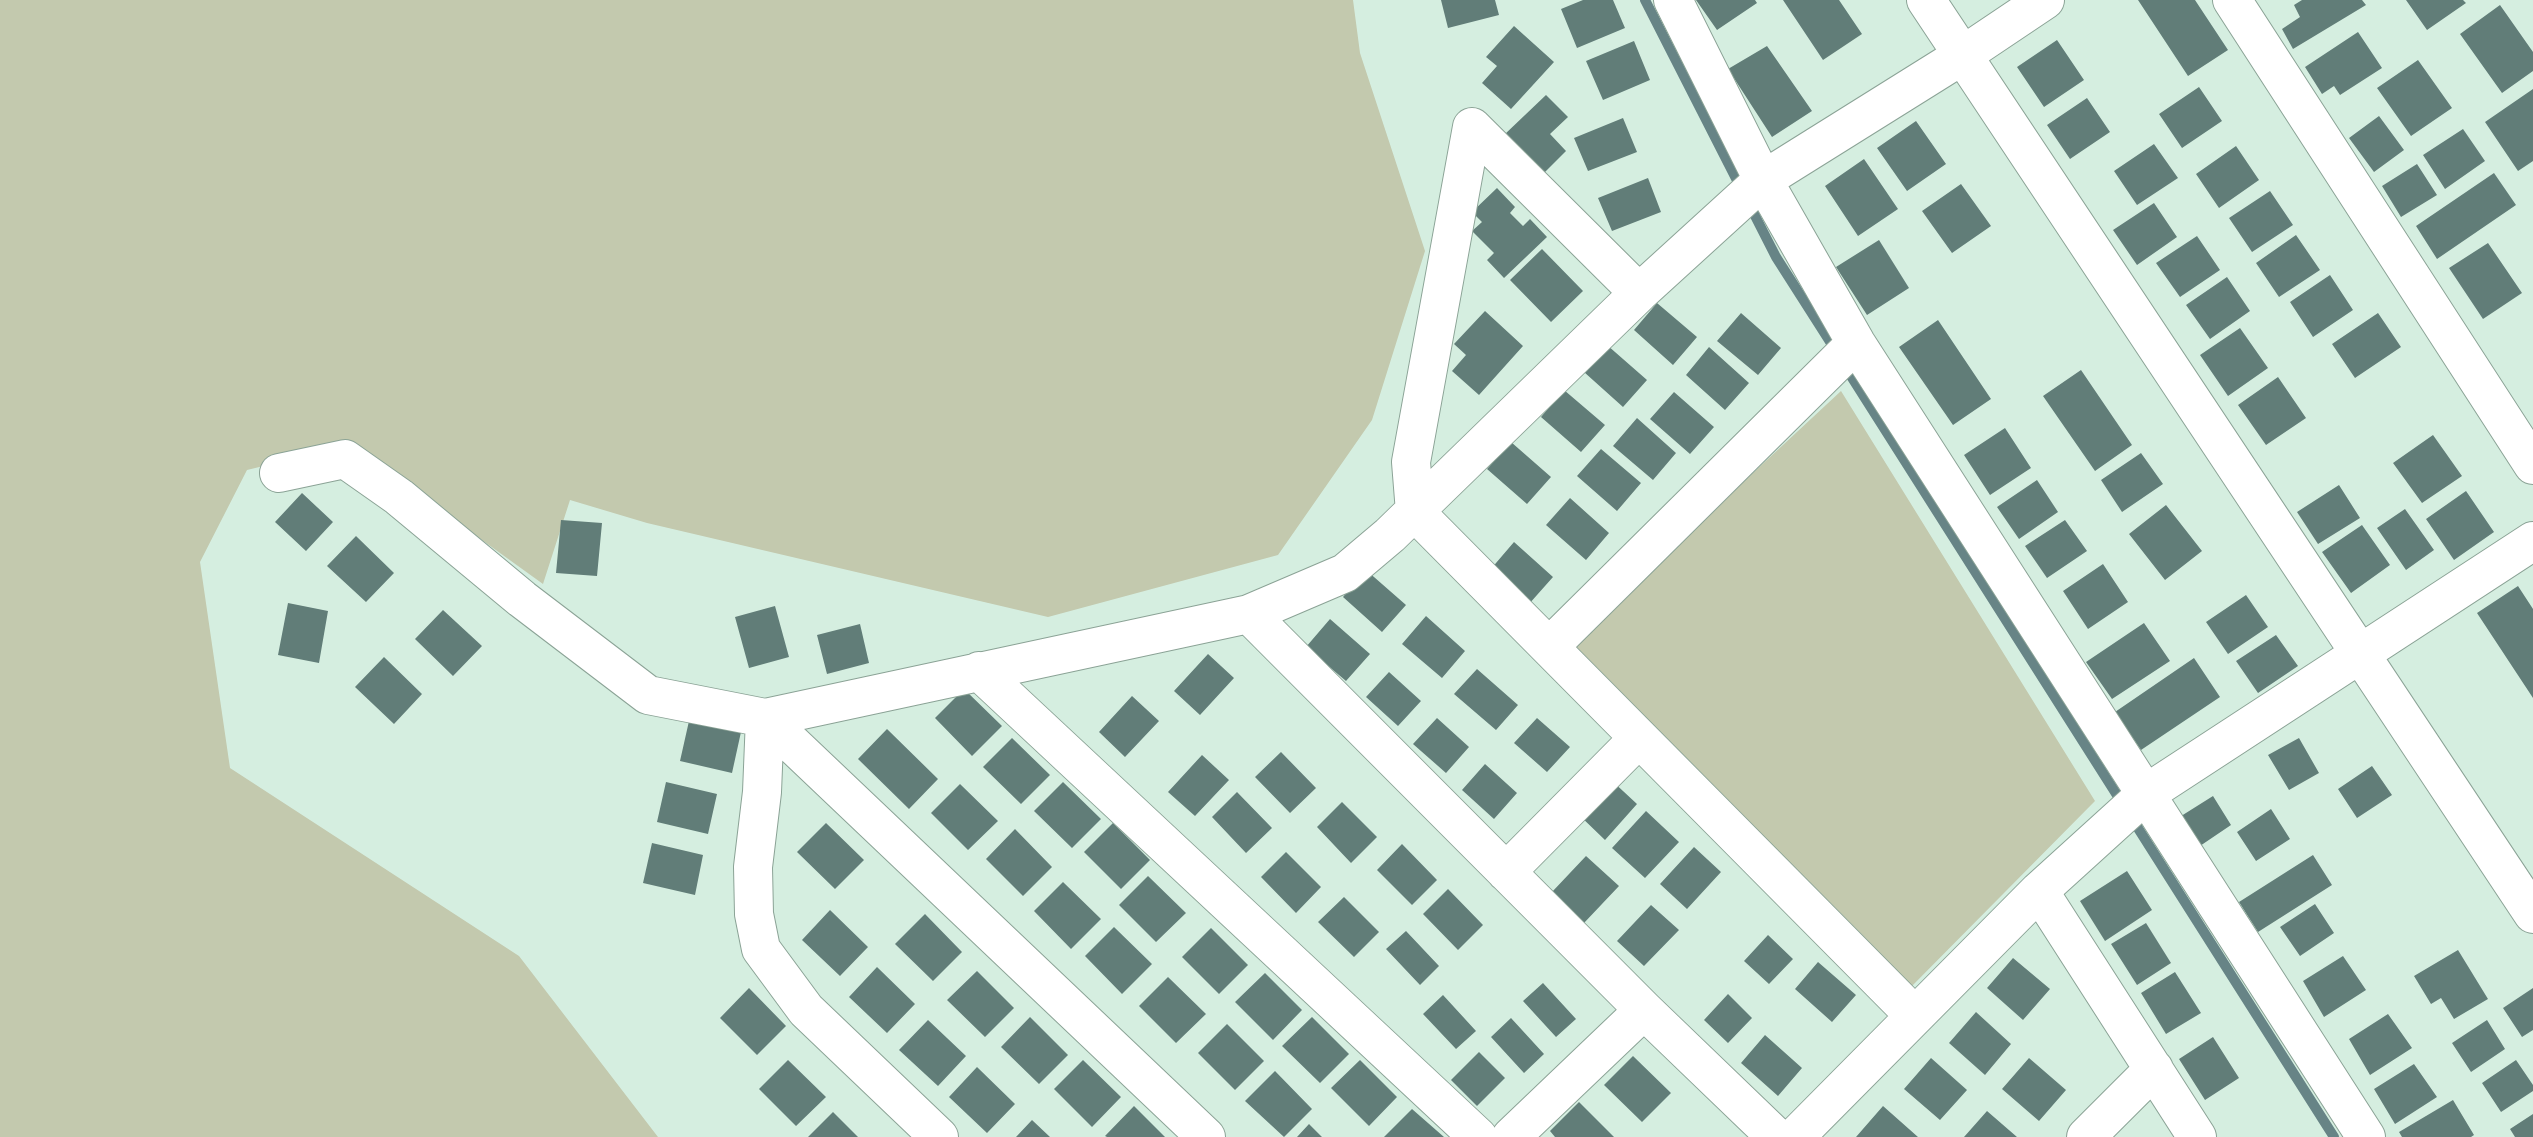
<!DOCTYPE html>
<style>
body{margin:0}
canvas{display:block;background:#d5eee0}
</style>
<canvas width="2533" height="1137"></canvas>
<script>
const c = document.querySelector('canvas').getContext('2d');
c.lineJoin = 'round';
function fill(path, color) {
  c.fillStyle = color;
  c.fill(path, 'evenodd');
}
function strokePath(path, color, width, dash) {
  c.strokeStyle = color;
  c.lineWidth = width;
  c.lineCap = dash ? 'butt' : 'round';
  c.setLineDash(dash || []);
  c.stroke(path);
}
fill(new Path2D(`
 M 0,0 L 1353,0 L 1360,53 L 1425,251 L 1372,420 L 1278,555 L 1048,617 L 647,523 L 570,500 L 543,584 L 350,445 L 247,470 L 200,562 L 230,768 L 519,956 L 658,1137 L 0,1137 Z
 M 1841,391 L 2095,801 L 1911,987 L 1568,645 Z`), '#c3c9ae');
strokePath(new Path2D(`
 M 1645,0 L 1776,257 L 1836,351
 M 1844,365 L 2334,1137`), '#678486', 10);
fill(new Path2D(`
 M 1441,0 L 1495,0 L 1499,15 L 1448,28 Z
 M 1583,0 L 1613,0 L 1625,28 L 1577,48 L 1561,9 Z
 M 1696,0 L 1755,0 L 1757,3 L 1717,30 Z
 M 1783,0 L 1839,0 L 1862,34 L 1823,60 Z
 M 2138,0 L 2195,0 L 2228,50 L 2188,76 Z
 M 2302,0 L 2362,0 L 2366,5 L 2293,49 L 2282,29 L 2300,17 L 2294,5 Z
 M 2406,0 L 2463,0 L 2466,3 L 2427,30 Z
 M 2500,5 L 2533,52 L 2533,71 L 2502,93 L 2460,34 Z
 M 1514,26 L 1554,62 L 1511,109 L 1482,83 L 1497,66 L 1486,57 Z
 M 2358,32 L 2382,68 L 2340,95 L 2334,86 L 2322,94 L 2305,67 Z
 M 2057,40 L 2084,80 L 2044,107 L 2017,67 Z
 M 1634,41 L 1650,80 L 1603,100 L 1586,61 Z
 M 1767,46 L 1812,111 L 1772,137 L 1728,69 Z
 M 2418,60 L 2452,108 L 2411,136 L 2377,88 Z
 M 2199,87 L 2222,121 L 2182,148 L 2159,114 Z
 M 2533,89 L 2533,161 L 2518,171 L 2485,122 Z
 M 1546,95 L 1568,117 L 1550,134 L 1566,151 L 1542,175 L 1504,135 Z
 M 2087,98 L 2110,132 L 2070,159 L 2047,125 Z
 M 2379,116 L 2404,150 L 2374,172 L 2349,138 Z
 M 1623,118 L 1637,152 L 1588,171 L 1574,138 Z
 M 1916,121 L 1946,164 L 1907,191 L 1877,148 Z
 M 2463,129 L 2485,161 L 2445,189 L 2423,155 Z
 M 2154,144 L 2178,178 L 2137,205 L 2114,171 Z
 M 2236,146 L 2259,180 L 2219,208 L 2196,174 Z
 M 1864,159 L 1898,209 L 1858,236 L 1825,186 Z
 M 2417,164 L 2437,195 L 2401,217 L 2382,186 Z
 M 2494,173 L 2516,205 L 2437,259 L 2416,226 Z
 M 1648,178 L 1661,212 L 1612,231 L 1598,198 Z
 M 1961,184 L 1991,226 L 1952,253 L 1922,211 Z
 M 1497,188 L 1515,207 L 1510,213 L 1523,226 L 1530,219 L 1547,237 L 1504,278 L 1487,260 L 1494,253 L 1472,231 L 1482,222 L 1472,212 Z
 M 2270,191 L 2293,225 L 2252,252 L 2229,218 Z
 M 2154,203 L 2177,237 L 2137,265 L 2113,230 Z
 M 2296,235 L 2320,270 L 2279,297 L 2256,263 Z
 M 2197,236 L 2220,270 L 2180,297 L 2156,263 Z
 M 1879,240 L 1909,288 L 1867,315 L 1836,267 Z
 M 2488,243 L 2522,293 L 2483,319 L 2449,268 Z
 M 1542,249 L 1583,291 L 1551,322 L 1510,280 Z
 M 2330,275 L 2353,310 L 2313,337 L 2290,302 Z
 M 2227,277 L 2250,311 L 2210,339 L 2186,305 Z
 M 1657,303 L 1697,337 L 1673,365 L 1634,330 Z
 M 1485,311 L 1523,346 L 1479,395 L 1452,371 L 1466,355 L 1454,344 Z
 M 1741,313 L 1781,348 L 1758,375 L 1717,341 Z
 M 2378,313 L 2401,347 L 2355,378 L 2332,344 Z
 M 1938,320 L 1991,399 L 1953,425 L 1899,347 Z
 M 2240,328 L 2268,368 L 2228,396 L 2200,355 Z
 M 1607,345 L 1647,380 L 1623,407 L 1584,372 Z
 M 1709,347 L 1749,383 L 1725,410 L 1686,375 Z
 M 2081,370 L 2132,445 L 2095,471 L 2043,396 Z
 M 2278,377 L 2306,418 L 2266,445 L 2238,405 Z
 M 1564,390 L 1605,425 L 1581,452 L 1541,417 Z
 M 1674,392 L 1714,427 L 1690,454 L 1650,419 Z
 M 1637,418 L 1676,453 L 1653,480 L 1613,446 Z
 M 2005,428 L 2031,468 L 1990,495 L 1964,455 Z
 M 2433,435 L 2462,476 L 2422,503 L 2393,463 Z
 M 1511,442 L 1551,477 L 1527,504 L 1487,469 Z
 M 1601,449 L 1641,483 L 1617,511 L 1577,476 Z
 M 2141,453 L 2163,484 L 2122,512 L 2101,480 Z
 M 2037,480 L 2058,512 L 2019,539 L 1997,507 Z
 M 2339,485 L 2360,518 L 2318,544 L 2297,512 Z
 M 2466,491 L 2494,532 L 2454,560 L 2426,519 Z
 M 302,493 L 333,522 L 306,551 L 275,522 Z
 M 1570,498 L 1609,533 L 1586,560 L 1546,525 Z
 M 2166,505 L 2202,551 L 2165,580 L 2129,534 Z
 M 2405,509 L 2434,550 L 2406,570 L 2377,528 Z
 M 561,520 L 602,523 L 597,576 L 556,573 Z
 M 2065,520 L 2087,551 L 2047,578 L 2025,546 Z
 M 2362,525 L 2390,565 L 2351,593 L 2322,552 Z
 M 356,536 L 394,573 L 366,602 L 327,566 Z
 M 1514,542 L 1553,577 L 1529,604 L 1490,570 Z
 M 2103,564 L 2128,602 L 2088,629 L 2063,591 Z
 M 1366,570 L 1406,605 L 1382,632 L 1343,597 Z
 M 2518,586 L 2533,609 L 2533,698 L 2477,613 Z
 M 2246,595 L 2268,627 L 2228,654 L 2206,622 Z
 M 288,603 L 328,611 L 319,663 L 278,655 Z
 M 775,606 L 789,657 L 749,668 L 735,617 Z
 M 443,610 L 482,646 L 453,676 L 415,639 Z
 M 1426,616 L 1465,651 L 1442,678 L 1402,644 Z
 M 1330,619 L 1370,654 L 1346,681 L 1306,647 Z
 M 2144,623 L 2170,661 L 2112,699 L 2086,662 Z
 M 860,624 L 869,663 L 827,674 L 817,635 Z
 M 2276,635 L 2298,666 L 2258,693 L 2236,661 Z
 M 1208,654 L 1234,678 L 1200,715 L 1174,691 Z
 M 384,657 L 422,694 L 394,724 L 355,687 Z
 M 2194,658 L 2220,697 L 2141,750 L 2115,712 Z
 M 1477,669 L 1518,705 L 1496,730 L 1454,694 Z
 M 1389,672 L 1421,701 L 1398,726 L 1366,697 Z
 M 964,689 L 1002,726 L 972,756 L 935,718 Z
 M 1132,696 L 1159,721 L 1125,757 L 1099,732 Z
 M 1437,718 L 1469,747 L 1446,773 L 1413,744 Z
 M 1537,718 L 1570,747 L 1547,772 L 1514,743 Z
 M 689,721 L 741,732 L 732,773 L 680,761 Z
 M 887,729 L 938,779 L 909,809 L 858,759 Z
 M 1012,738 L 1050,775 L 1021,804 L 983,767 Z
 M 2299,738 L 2319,773 L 2289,790 L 2268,755 Z
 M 1281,752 L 1316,788 L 1290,813 L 1255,777 Z
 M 1202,755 L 1229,780 L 1195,816 L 1168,792 Z
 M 1485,764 L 1517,793 L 1494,819 L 1462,790 Z
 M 2372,766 L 2392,795 L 2357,818 L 2338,789 Z
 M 1609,778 L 1637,804 L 1605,840 L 1577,813 Z
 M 666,782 L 717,794 L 708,834 L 657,822 Z
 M 1063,782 L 1101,819 L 1072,848 L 1034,811 Z
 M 960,784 L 998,821 L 968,850 L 931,813 Z
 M 1237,792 L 1272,828 L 1246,853 L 1212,817 Z
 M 2213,796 L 2231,825 L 2197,848 L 2178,818 Z
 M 1342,802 L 1377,837 L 1351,863 L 1317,827 Z
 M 2271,809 L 2290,839 L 2256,861 L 2237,832 Z
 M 1646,811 L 1679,842 L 1645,878 L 1612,848 Z
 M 826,823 L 864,860 L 835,889 L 797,852 Z
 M 1113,823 L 1150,860 L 1121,889 L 1084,852 Z
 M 1015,829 L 1052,867 L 1023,896 L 986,859 Z
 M 652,843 L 703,855 L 695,895 L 643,883 Z
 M 1402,844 L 1437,880 L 1412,905 L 1377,870 Z
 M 1694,847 L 1721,872 L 1687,909 L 1660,884 Z
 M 1286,852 L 1321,887 L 1296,913 L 1261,877 Z
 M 2313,855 L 2332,885 L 2258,932 L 2239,902 Z
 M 1586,856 L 1619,886 L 1584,923 L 1552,892 Z
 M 2127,871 L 2152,910 L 2105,941 L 2080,901 Z
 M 1148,876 L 1186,913 L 1156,942 L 1119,905 Z
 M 1063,882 L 1101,919 L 1071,949 L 1034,911 Z
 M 1448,889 L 1483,925 L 1458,950 L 1423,914 Z
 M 1344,897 L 1379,932 L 1354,957 L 1318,922 Z
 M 2315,904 L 2334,933 L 2300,956 L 2280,927 Z
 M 1651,905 L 1679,930 L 1644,966 L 1617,941 Z
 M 830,910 L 868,947 L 840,976 L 802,940 Z
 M 925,914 L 962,952 L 933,981 L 895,944 Z
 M 2146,923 L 2171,963 L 2137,985 L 2111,944 Z
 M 1114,927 L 1152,964 L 1122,994 L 1085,956 Z
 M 1211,928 L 1248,965 L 1219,994 L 1182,957 Z
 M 1406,931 L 1439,966 L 1420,985 L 1386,949 Z
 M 1768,935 L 1793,959 L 1769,984 L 1744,961 Z
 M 2458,950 L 2488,999 L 2454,1019 L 2441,998 L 2431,1004 L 2414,976 Z
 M 2343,956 L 2366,990 L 2324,1017 L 2303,981 Z
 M 2013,958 L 2050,989 L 2023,1020 L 1987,988 Z
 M 1818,962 L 1856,995 L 1832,1022 L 1795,989 Z
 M 877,967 L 915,1004 L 887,1033 L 849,997 Z
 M 977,971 L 1014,1008 L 985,1037 L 947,1000 Z
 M 2175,972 L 2201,1013 L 2166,1034 L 2141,993 Z
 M 1265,973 L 1302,1010 L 1273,1040 L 1235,1002 Z
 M 1168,977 L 1206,1014 L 1176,1043 L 1139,1006 Z
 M 1543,983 L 1576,1019 L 1556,1037 L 1523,1001 Z
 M 749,988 L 786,1026 L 757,1055 L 720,1018 Z
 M 2533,988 L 2533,1030 L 2522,1037 L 2503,1008 Z
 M 1728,994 L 1752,1018 L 1728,1043 L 1704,1020 Z
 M 1443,995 L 1476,1031 L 1456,1049 L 1423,1014 Z
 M 1976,1012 L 2011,1044 L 1985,1075 L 1949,1043 Z
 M 2388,1014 L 2412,1048 L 2370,1075 L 2349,1039 Z
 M 1030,1017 L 1068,1055 L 1039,1084 L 1001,1047 Z
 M 1312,1017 L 1349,1054 L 1320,1083 L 1282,1046 Z
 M 1511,1018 L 1544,1054 L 1524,1073 L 1491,1037 Z
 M 928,1020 L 966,1056 L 938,1086 L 899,1050 Z
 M 2487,1020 L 2505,1049 L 2471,1072 L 2452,1043 Z
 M 1227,1024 L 1264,1061 L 1235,1090 L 1198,1053 Z
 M 1765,1035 L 1802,1068 L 1778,1096 L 1741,1063 Z
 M 2213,1037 L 2239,1078 L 2205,1100 L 2179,1059 Z
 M 1479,1052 L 1505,1078 L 1477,1106 L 1451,1080 Z
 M 1633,1056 L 1671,1093 L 1642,1122 L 1604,1085 Z
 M 1931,1058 L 1967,1090 L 1940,1120 L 1904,1089 Z
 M 2029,1058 L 2066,1090 L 2039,1121 L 2002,1089 Z
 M 788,1060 L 826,1097 L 796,1126 L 759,1089 Z
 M 1083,1060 L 1121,1097 L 1092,1127 L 1054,1089 Z
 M 1360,1060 L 1397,1097 L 1369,1126 L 1331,1088 Z
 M 2516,1060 L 2533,1085 L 2533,1091 L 2501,1112 L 2482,1083 Z
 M 2414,1064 L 2437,1097 L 2395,1124 L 2374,1089 Z
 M 977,1067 L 1015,1104 L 987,1133 L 949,1097 Z
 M 1275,1071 L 1312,1109 L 1284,1137 L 1245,1101 Z
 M 2453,1100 L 2474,1135 L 2471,1137 L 2402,1137 L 2399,1132 Z
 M 1579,1102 L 1614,1137 L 1555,1137 L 1550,1131 Z
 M 1134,1106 L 1165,1137 L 1107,1137 L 1105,1136 Z
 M 1883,1106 L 1918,1137 L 1856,1137 Z
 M 1412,1109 L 1444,1137 L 1384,1137 Z
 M 1987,1111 L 2017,1137 L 1964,1137 Z
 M 833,1112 L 858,1137 L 808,1137 Z
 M 2533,1114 L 2533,1137 L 2515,1137 L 2510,1129 Z
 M 1032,1120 L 1050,1137 L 1016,1137 Z
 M 1309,1124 L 1322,1137 L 1297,1137 Z`), '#617d78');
const minor = new Path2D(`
 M 1673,0 L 1763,180 L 1856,343 L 2366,1137
 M 1926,0 L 2533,914
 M 2232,0 L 2533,465
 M 1639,293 L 1472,127 L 1411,462 L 1415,512 L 1915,1016
 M 279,473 L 345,459 L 399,497 L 522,599 L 648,695 L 765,718 L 1249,614 L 1345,573 L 1390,535 L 1639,293 L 1763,180 L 1963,55 L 2045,0
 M 1249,614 L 1644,1010 L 1776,1137
 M 1549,647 L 1856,343
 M 979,671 L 1478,1137
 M 765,718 L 1206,1137
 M 765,718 L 762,792 L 753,867 L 754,914 L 761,949 L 806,1010 L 939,1137
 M 1506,872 L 1639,738
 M 2039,891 L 2197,1137
 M 1511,1137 L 1644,1010
 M 1795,1137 L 2039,891 L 2147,793 L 2533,541
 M 2086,1137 L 2154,1069`);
strokePath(minor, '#8ba396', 40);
strokePath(minor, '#fff', 38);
</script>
